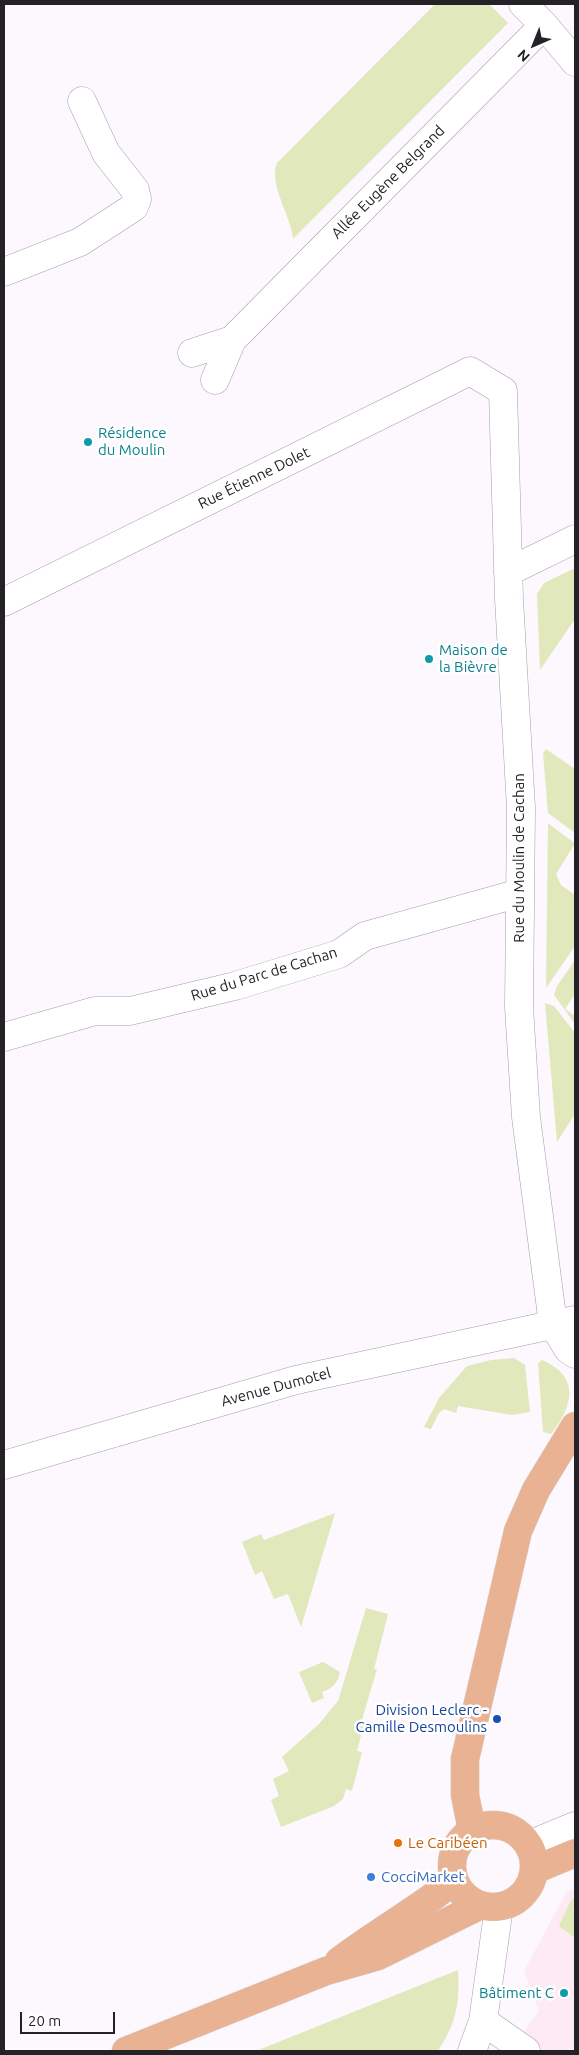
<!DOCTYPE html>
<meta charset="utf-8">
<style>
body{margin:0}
#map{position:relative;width:579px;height:2055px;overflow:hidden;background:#fcf8fe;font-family:Ubuntu,sans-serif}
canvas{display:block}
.frame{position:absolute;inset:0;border:5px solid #252227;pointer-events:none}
.north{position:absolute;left:509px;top:20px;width:50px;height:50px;-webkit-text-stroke:4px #fff;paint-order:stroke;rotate:224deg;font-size:14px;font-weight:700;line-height:20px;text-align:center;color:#252227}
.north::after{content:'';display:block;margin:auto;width:18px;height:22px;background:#252227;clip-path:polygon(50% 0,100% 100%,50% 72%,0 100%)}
.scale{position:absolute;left:20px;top:2012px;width:95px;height:22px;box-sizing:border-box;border:2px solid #252227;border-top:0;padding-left:6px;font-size:15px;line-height:18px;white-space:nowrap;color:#252227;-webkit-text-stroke:4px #fff;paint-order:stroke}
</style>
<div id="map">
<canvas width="579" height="2055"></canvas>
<div class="frame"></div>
<div class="north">N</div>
<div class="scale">20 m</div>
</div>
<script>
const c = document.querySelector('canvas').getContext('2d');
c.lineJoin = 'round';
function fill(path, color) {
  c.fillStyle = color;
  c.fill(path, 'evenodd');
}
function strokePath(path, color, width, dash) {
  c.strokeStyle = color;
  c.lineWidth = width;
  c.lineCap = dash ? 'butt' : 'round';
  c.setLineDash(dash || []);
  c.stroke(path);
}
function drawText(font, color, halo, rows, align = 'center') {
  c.font = font + ' Ubuntu,sans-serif';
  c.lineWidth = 5;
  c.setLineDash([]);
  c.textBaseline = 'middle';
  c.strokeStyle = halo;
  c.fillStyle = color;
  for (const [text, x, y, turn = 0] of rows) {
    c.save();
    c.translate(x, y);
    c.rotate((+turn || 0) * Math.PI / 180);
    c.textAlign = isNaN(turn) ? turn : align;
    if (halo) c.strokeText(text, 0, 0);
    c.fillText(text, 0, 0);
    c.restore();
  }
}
fill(new Path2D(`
 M 575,1888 L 575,2051 L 509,2051 L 539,2011 L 524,1971 L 566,1893 Z`), '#fdeaf2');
fill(new Path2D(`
 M 435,4 L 489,4 L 508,23 L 293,239 C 292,218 268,184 277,163 Z
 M 575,568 L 575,619 L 540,670 L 537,594 L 544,583 Z
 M 546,749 L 575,769 L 575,833 L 548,813 L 543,753 Z
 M 548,823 L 574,843 L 574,845 L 556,874 L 561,885 L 575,895 L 575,946 L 546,988 Z
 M 575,960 L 575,994 L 565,1009 L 575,1016 L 575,1024 L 554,995 L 557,986 Z
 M 545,1003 L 554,1006 L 575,1033 L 575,1114 L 557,1142 Z
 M 514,1358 L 525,1365 L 530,1412 L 512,1415 L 458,1406 L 456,1413 L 444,1409 L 439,1413 L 431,1429 L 424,1427 L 439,1398 L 467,1366 L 491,1360 Z
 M 542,1360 C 579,1376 575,1404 551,1434 L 543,1432 L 538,1363 Z
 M 335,1513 L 301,1627 L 288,1594 L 274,1599 L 262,1571 L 255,1575 L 242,1542 L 261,1534 L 264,1540 Z
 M 366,1608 L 388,1614 L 374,1669 L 377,1669 L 361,1723 L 364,1724 L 357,1751 L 362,1752 L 352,1791 L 346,1789 L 343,1799 L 334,1806 L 281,1827 L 271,1800 L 279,1796 L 273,1779 L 289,1771 L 282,1757 L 319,1724 L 338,1701 Z
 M 323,1662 L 340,1672 C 337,1684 333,1688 322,1692 L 324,1698 L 312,1703 L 299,1672 Z
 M 575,1898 L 575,1938 L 559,1926 L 571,1900 Z
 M 458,1970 C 460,2004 456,2023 438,2051 L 256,2051 Z`), '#e0e8bc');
const minor = new Path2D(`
 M 523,4 L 544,25 L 575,62
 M 4,272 L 80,242 L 134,207 L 137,199 L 135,190 L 106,153 L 82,101
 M 232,340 L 544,25
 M 192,353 L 232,340 L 215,380
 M 508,572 L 575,539
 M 4,602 L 470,371 L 503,391 L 509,599 L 521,808 L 519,1007 L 526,1117 L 553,1324 L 568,1349 L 575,1354
 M 4,1037 L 95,1011 L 130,1011 L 235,986 L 339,954 L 365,936 L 520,893
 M 4,1465 L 296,1380 L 575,1320
 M 529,1845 L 575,1826
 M 483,2021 L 526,2051
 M 472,2051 L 483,2021 L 499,1907`);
const major = new Path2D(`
 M452 1866a41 41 0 1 1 82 0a41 41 0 1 1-82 0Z
 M 472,1830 L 465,1795 L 465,1759 L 518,1531 L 536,1490 L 575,1426
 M 534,1870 L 575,1853
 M 339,1961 C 376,1933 417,1910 454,1881
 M 126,2051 L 326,1971 L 378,1956 L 481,1905`);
strokePath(minor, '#a59dab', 29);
strokePath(major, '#d8d7d8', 29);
strokePath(minor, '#fff', 28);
strokePath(major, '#e9b393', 28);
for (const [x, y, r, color] of [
 [88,442,5,"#0f9aa8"],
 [429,659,5,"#0f9aa8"],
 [497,1719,5,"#1a4fb4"],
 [398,1843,5,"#e8710a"],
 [371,1877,5,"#3f7fe0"],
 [564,1993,5,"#0f9aa8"]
]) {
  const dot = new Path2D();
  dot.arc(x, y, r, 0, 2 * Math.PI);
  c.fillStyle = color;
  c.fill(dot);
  strokePath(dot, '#fff', 2);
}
drawText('15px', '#252227', '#fff', [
 ["Allée Eugène Belgrand",388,182,-45],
 ["Rue Étienne Dolet",254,478,-26],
 ["Rue du Moulin de Cachan",519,858,-90],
 ["Rue du Parc de Cachan",264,974,-17],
 ["Avenue Dumotel",276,1387,-15]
]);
drawText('15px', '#0d838f', '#fff', [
 ["Résidence",98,433],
 ["du Moulin",98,450],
 ["Maison de",439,650],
 ["la Bièvre",439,667],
 ["Bâtiment C",554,1993,"right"]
], 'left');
drawText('15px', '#164399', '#fff', [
 ["Division Leclerc -",487,1710],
 ["Camille Desmoulins",487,1727]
], 'right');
drawText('15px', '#c56008', '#fff', [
 ["Le Caribéen",408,1843]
], 'left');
drawText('15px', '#366cbe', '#fff', [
 ["CocciMarket",381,1877]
], 'left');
</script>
